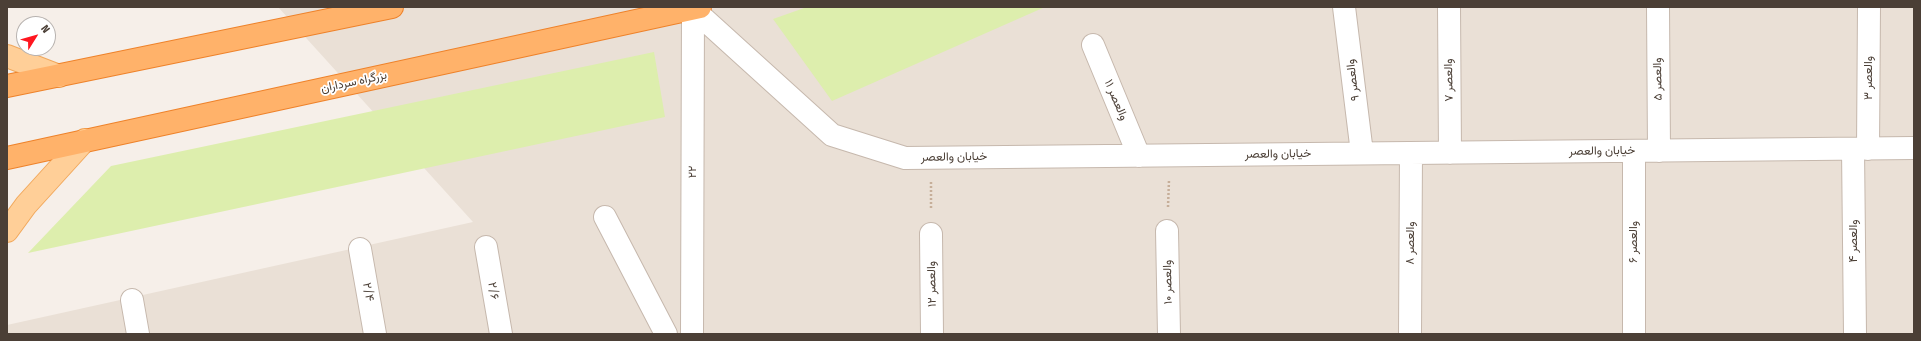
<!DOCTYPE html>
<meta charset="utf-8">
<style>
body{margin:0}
#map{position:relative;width:1921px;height:341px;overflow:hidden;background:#f6efe9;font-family:"Fira Sans Condensed",sans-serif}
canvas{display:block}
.frame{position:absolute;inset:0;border:8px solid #4b3f36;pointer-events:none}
.north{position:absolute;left:16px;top:16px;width:40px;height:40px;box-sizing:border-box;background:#fff;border:1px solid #b7b2af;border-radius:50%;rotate:53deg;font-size:11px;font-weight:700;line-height:16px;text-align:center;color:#4b3f36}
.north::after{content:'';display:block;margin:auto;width:14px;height:18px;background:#ff161f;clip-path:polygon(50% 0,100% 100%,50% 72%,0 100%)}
</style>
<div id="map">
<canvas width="1921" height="341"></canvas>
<div class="frame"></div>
<div class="north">N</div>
</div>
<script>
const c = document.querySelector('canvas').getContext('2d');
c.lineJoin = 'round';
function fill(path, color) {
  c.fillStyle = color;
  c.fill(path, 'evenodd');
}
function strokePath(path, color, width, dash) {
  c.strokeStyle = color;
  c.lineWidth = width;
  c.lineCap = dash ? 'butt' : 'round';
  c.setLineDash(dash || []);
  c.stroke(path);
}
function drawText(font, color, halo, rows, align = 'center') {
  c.font = font + ' "Fira Sans Condensed",Vazirmatn,sans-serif';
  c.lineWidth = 3.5;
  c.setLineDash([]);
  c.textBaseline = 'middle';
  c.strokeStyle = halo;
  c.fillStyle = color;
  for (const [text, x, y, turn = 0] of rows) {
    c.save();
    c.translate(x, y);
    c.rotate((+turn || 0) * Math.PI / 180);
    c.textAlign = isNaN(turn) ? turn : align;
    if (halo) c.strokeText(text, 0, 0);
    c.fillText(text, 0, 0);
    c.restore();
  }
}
fill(new Path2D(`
 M 278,7 L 1914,7 L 1914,334 L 7,334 L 7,325 L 473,222 Z`), '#eae0d6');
fill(new Path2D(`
 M 807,7 L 1045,7 L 832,101 L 773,19 Z
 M 654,52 L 665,117 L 28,253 L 111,166 Z`), '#ddeead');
const minor = new Path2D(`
 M 1344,7 L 1362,153
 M 1449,7 L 1450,153
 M 1658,7 L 1659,151
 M 693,9 L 832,135 L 905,158 L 1914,148
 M 1093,45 L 1139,156
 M 1853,149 L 1855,334
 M 1868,149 L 1869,7
 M 1634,151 L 1634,334
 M 605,217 L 666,334
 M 1167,231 L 1169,334
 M 931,234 L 932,334
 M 486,247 L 501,334
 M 360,249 L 375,334
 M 132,300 L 138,334
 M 692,334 L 693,9
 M 1410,334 L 1411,153`);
const major = new Path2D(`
 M 7,56 L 59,76
 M 7,231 L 26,205 L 85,140`);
const highway = new Path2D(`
 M 7,86 L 392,7
 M 7,158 L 700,7`);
strokePath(minor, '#c6b8ad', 24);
strokePath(major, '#f1a85c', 24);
strokePath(highway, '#ee822a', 24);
strokePath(new Path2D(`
 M 931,182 L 931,209
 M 1168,207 L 1169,180`), '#c6ae99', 2.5, [2, 2]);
strokePath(minor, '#fff', 22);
strokePath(major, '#ffcf98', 22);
strokePath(highway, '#ffb26a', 22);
drawText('12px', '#4b3f36', '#fff', [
 ["والعصر ۳",1869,78,-90],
 ["والعصر ۵",1658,79,-91],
 ["والعصر ۹",1353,80,-97],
 ["والعصر ۷",1449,80,-91],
 ["بزرگراه سرداران",354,82,-12],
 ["والعصر ۱۱",1116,100,67],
 ["خیابان والعصر",1602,151,-1],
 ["خیابان والعصر",1278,154,-1],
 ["خیابان والعصر",954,157,-1],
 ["۲۲",693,172,-90],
 ["والعصر ۴",1854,241,-90],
 ["والعصر ۶",1634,242,-90],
 ["والعصر ۸",1411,243,-90],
 ["والعصر ۱۰",1168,282,-91],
 ["والعصر ۱۲",932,284,-91],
 ["۲/۶",493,291,80],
 ["۲/۴",368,292,80]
]);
</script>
